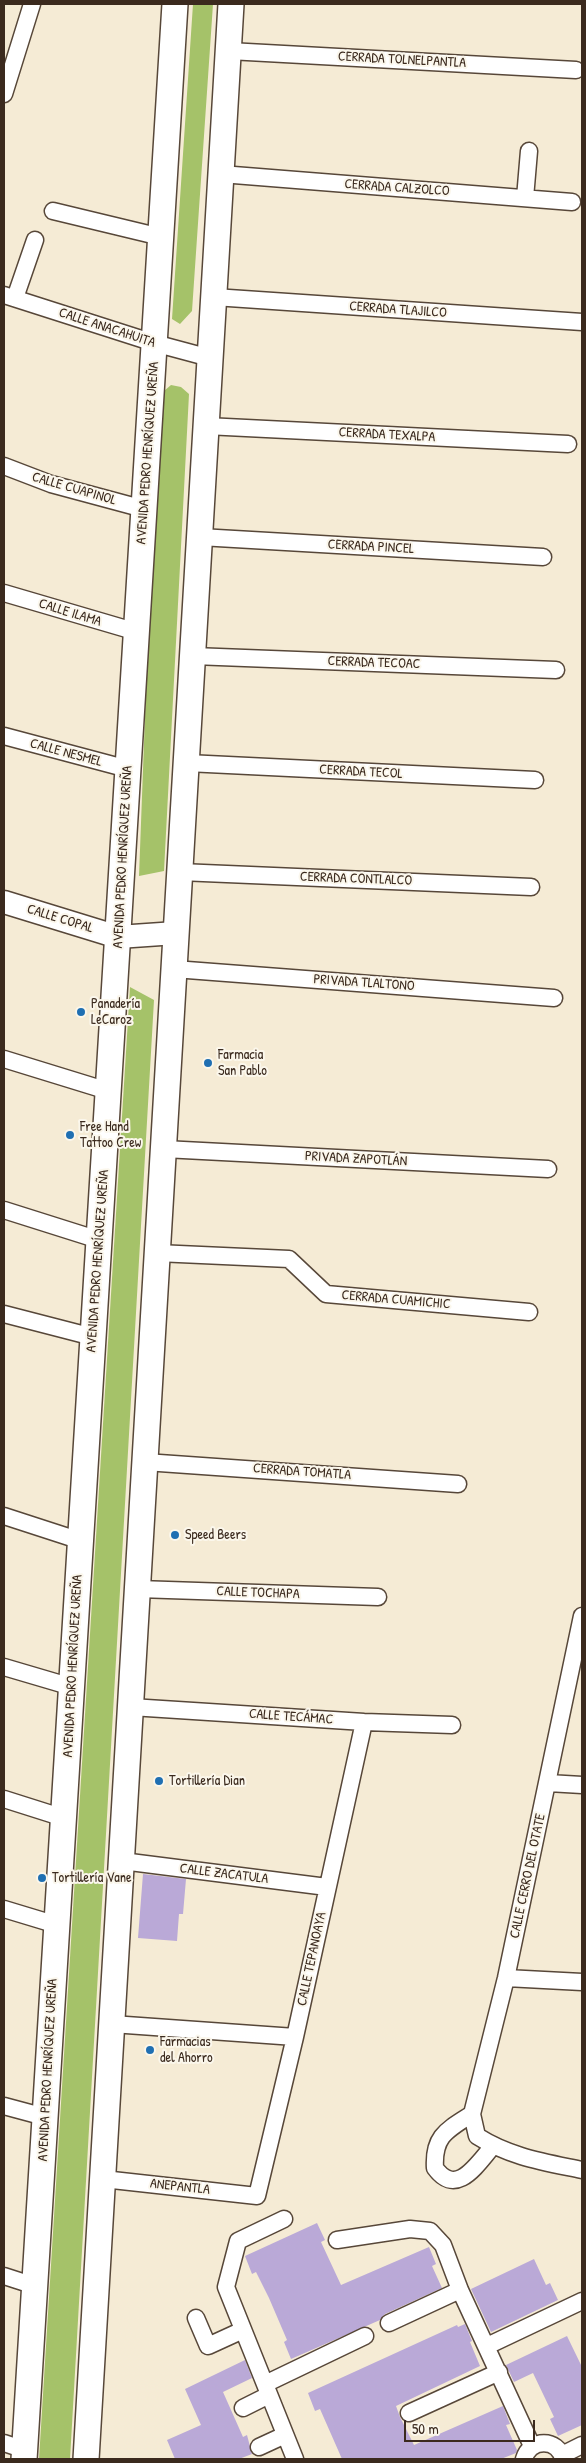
<!DOCTYPE html>
<meta charset="utf-8">
<style>
body{margin:0}
#map{position:relative;width:586px;height:2463px;overflow:hidden;background:#f5ebd5;font-family:"Patrick Hand",sans-serif}
canvas{display:block}
.frame{position:absolute;inset:0;border:5px solid #3b2a1e;pointer-events:none}
.scale{position:absolute;left:404px;top:2420px;width:131px;height:22px;box-sizing:border-box;border:2px solid #3b2a1e;border-top:0;padding-left:6px;font-size:15px;line-height:18px;white-space:nowrap;color:#3b2a1e;-webkit-text-stroke:4px #fbf7ec;paint-order:stroke}
</style>
<div id="map">
<canvas width="586" height="2463"></canvas>
<div class="frame"></div>
<div class="scale">50 m</div>
</div>
<script>
const c = document.querySelector('canvas').getContext('2d');
c.lineJoin = 'round';
function fill(path, color) {
  c.fillStyle = color;
  c.fill(path, 'evenodd');
}
function strokePath(path, color, width, dash) {
  c.strokeStyle = color;
  c.lineWidth = width;
  c.lineCap = dash ? 'butt' : 'round';
  c.setLineDash(dash || []);
  c.stroke(path);
}
function drawText(font, color, halo, rows, align = 'center') {
  c.font = font + ' "Patrick Hand",sans-serif';
  c.lineWidth = 4;
  c.setLineDash([]);
  c.textBaseline = 'middle';
  c.strokeStyle = halo;
  c.fillStyle = color;
  for (const [text, x, y, turn = 0] of rows) {
    c.save();
    c.translate(x, y);
    c.rotate((+turn || 0) * Math.PI / 180);
    c.textAlign = isNaN(turn) ? turn : align;
    if (halo) c.strokeText(text, 0, 0);
    c.fillText(text, 0, 0);
    c.restore();
  }
}
fill(new Path2D(`
 M 193,4 L 213,4 L 192,311 L 180,324 L 172,319 Z
 M 171,385 L 181,387 L 189,394 L 164,871 L 139,876 L 157,397 Z
 M 130,987 L 154,1000 L 70,2459 L 39,2459 Z`), '#a5c269');
fill(new Path2D(`
 M 143,1874 L 186,1879 L 183,1914 L 179,1914 L 177,1941 L 138,1938 Z
 M 317,2223 L 325,2240 L 321,2242 L 341,2285 L 429,2247 L 436,2264 L 432,2266 L 442,2288 L 385,2314 L 380,2320 L 291,2359 L 284,2342 L 287,2340 L 269,2298 L 256,2272 L 252,2274 L 245,2256 Z
 M 534,2259 L 546,2285 L 550,2283 L 558,2300 L 491,2332 L 471,2289 Z
 M 465,2324 L 472,2341 L 470,2342 L 480,2366 L 396,2406 L 400,2417 L 414,2445 L 503,2406 L 510,2424 L 506,2425 L 517,2450 L 516,2453 L 501,2459 L 342,2459 L 320,2409 L 315,2411 L 308,2393 L 457,2325 L 458,2327 Z
 M 567,2336 L 582,2367 L 582,2425 L 558,2436 L 550,2419 L 554,2417 L 533,2373 L 514,2382 L 506,2365 Z
 M 245,2360 L 252,2378 L 223,2392 L 243,2437 L 247,2435 L 252,2454 L 239,2459 L 175,2459 L 167,2440 L 201,2425 L 185,2389 Z`), '#baa9d7');
const street = new Path2D(`
 M 229,51 L 576,70
 M 4,94 L 32,4
 M 221,174 L 572,202
 M 525,198 L 529,151
 M 53,211 L 161,237
 M 4,295 L 154,343 L 210,358
 M 214,297 L 582,322
 M 15,298 L 35,240
 M 206,426 L 568,444
 M 4,466 L 51,484 L 144,509
 M 200,537 L 543,557
 M 4,593 L 137,632
 M 193,656 L 556,670
 M 4,736 L 128,769
 M 187,763 L 535,780
 M 180,872 L 531,887
 M 174,969 L 554,998
 M 4,1059 L 108,1091
 M 164,1149 L 548,1169
 M 4,1210 L 99,1240
 M 157,1253 L 289,1259 L 326,1294 L 529,1312
 M 4,1314 L 93,1337
 M 145,1462 L 458,1484
 M 4,1516 L 81,1541
 M 138,1589 L 378,1597
 M 582,1616 L 506,1978 L 472,2114 L 477,2136 C 510,2157 544,2162 582,2170
 M 4,1667 L 72,1687
 M 131,1707 L 364,1722 L 452,1725
 M 548,1783 L 582,1785
 M 4,1799 L 64,1818
 M 122,1861 L 327,1887
 M 4,1909 L 57,1925
 M 506,1978 L 582,1982
 M 112,2024 L 295,2037
 M 4,2106 L 45,2117
 M 472,2114 C 447,2130 433,2136 435,2168 C 457,2198 477,2164 493,2146
 M 103,2179 L 257,2196 L 295,2037 L 364,1722
 M 284,2219 L 238,2241 L 226,2287 L 295,2459
 M 337,2240 L 410,2229 L 430,2231 L 443,2245 L 460,2290 L 532,2446
 M 4,2276 L 35,2286
 M 196,2318 L 208,2346 L 243,2330
 M 389,2323 L 460,2290
 M 487,2346 L 582,2301
 M 265,2384 L 365,2336
 M 243,2408 L 269,2395
 M 409,2413 L 499,2372
 M 4,2443 L 25,2450
 M 259,2447 L 285,2435
 M 562,2455 L 582,2445
 M 524,2459 C 530,2438 558,2438 563,2459`);
const secondary = new Path2D(`
 M 4,902 L 118,937 L 176,933`);
const primary = new Path2D(`
 M 24,2459 L 175,4
 M 86,2459 L 231,4`);
strokePath(street, '#574739', 19);
strokePath(secondary, '#574739', 25);
strokePath(primary, '#574739', 28);
strokePath(street, '#fff', 16);
strokePath(secondary, '#fff', 22);
strokePath(primary, '#fff', 25);
for (const [x, y, r, color] of [
 [81,1012,5,"#1f6fb2"],
 [208,1063,5,"#1f6fb2"],
 [70,1135,5,"#1f6fb2"],
 [175,1535,5,"#1f6fb2"],
 [159,1781,5,"#1f6fb2"],
 [42,1878,5,"#1f6fb2"],
 [150,2050,5,"#1f6fb2"]
]) {
  const dot = new Path2D();
  dot.arc(x, y, r, 0, 2 * Math.PI);
  c.fillStyle = color;
  c.fill(dot);
  strokePath(dot, '#fbf7ec', 2);
}
drawText('14px', '#3b2a1e', '#fbf7ec', [
 ["CERRADA TOLNELPANTLA",402,60,3],
 ["CERRADA CALZOLCO",397,188,4],
 ["CERRADA TLAJILCO",398,310,4],
 ["CALLE ANACAHUITA",107,328,18],
 ["CERRADA TEXALPA",387,435,3],
 ["AVENIDA PEDRO HENRÍQUEZ UREÑA",148,453,-86],
 ["CALLE CUAPINOL",74,489,16],
 ["CERRADA PINCEL",371,547,3],
 ["CALLE ILAMA",70,613,17],
 ["CERRADA TECOAC",374,663,2],
 ["CALLE NESMEL",66,753,15],
 ["CERRADA TECOL",361,772,3],
 ["AVENIDA PEDRO HENRÍQUEZ UREÑA",123,857,-87],
 ["CERRADA CONTLALCO",356,879,2],
 ["CALLE COPAL",60,919,17],
 ["PRIVADA TLALTONO",364,983,4],
 ["PRIVADA ZAPOTLÁN",356,1159,3],
 ["AVENIDA PEDRO HENRÍQUEZ UREÑA",98,1261,-86],
 ["CERRADA CUAMICHIC",396,1300,5],
 ["CERRADA TOMATLA",302,1472,4],
 ["CALLE TOCHAPA",258,1593,2],
 ["AVENIDA PEDRO HENRÍQUEZ UREÑA",73,1666,-87],
 ["CALLE TECÁMAC",291,1717,4],
 ["CALLE ZACATULA",224,1874,7],
 ["CALLE CERRO DEL OTATE",528,1876,-78],
 ["CALLE TEPANOAYA",312,1959,-78],
 ["AVENIDA PEDRO HENRÍQUEZ UREÑA",48,2070,-87],
 ["ANEPANTLA",180,2187,6]
]);
drawText('14px', '#3b2a1e', '#fbf7ec', [
 ["Panadería",91,1004],
 ["LeCaroz",91,1020],
 ["Farmacia",218,1055],
 ["San Pablo",218,1071],
 ["Free Hand",80,1127],
 ["Tattoo Crew",80,1143],
 ["Speed Beers",185,1535],
 ["Tortillería Dian",169,1781],
 ["Tortillería Vane",52,1878],
 ["Farmacias",160,2042],
 ["del Ahorro",160,2058]
], 'left');
</script>
